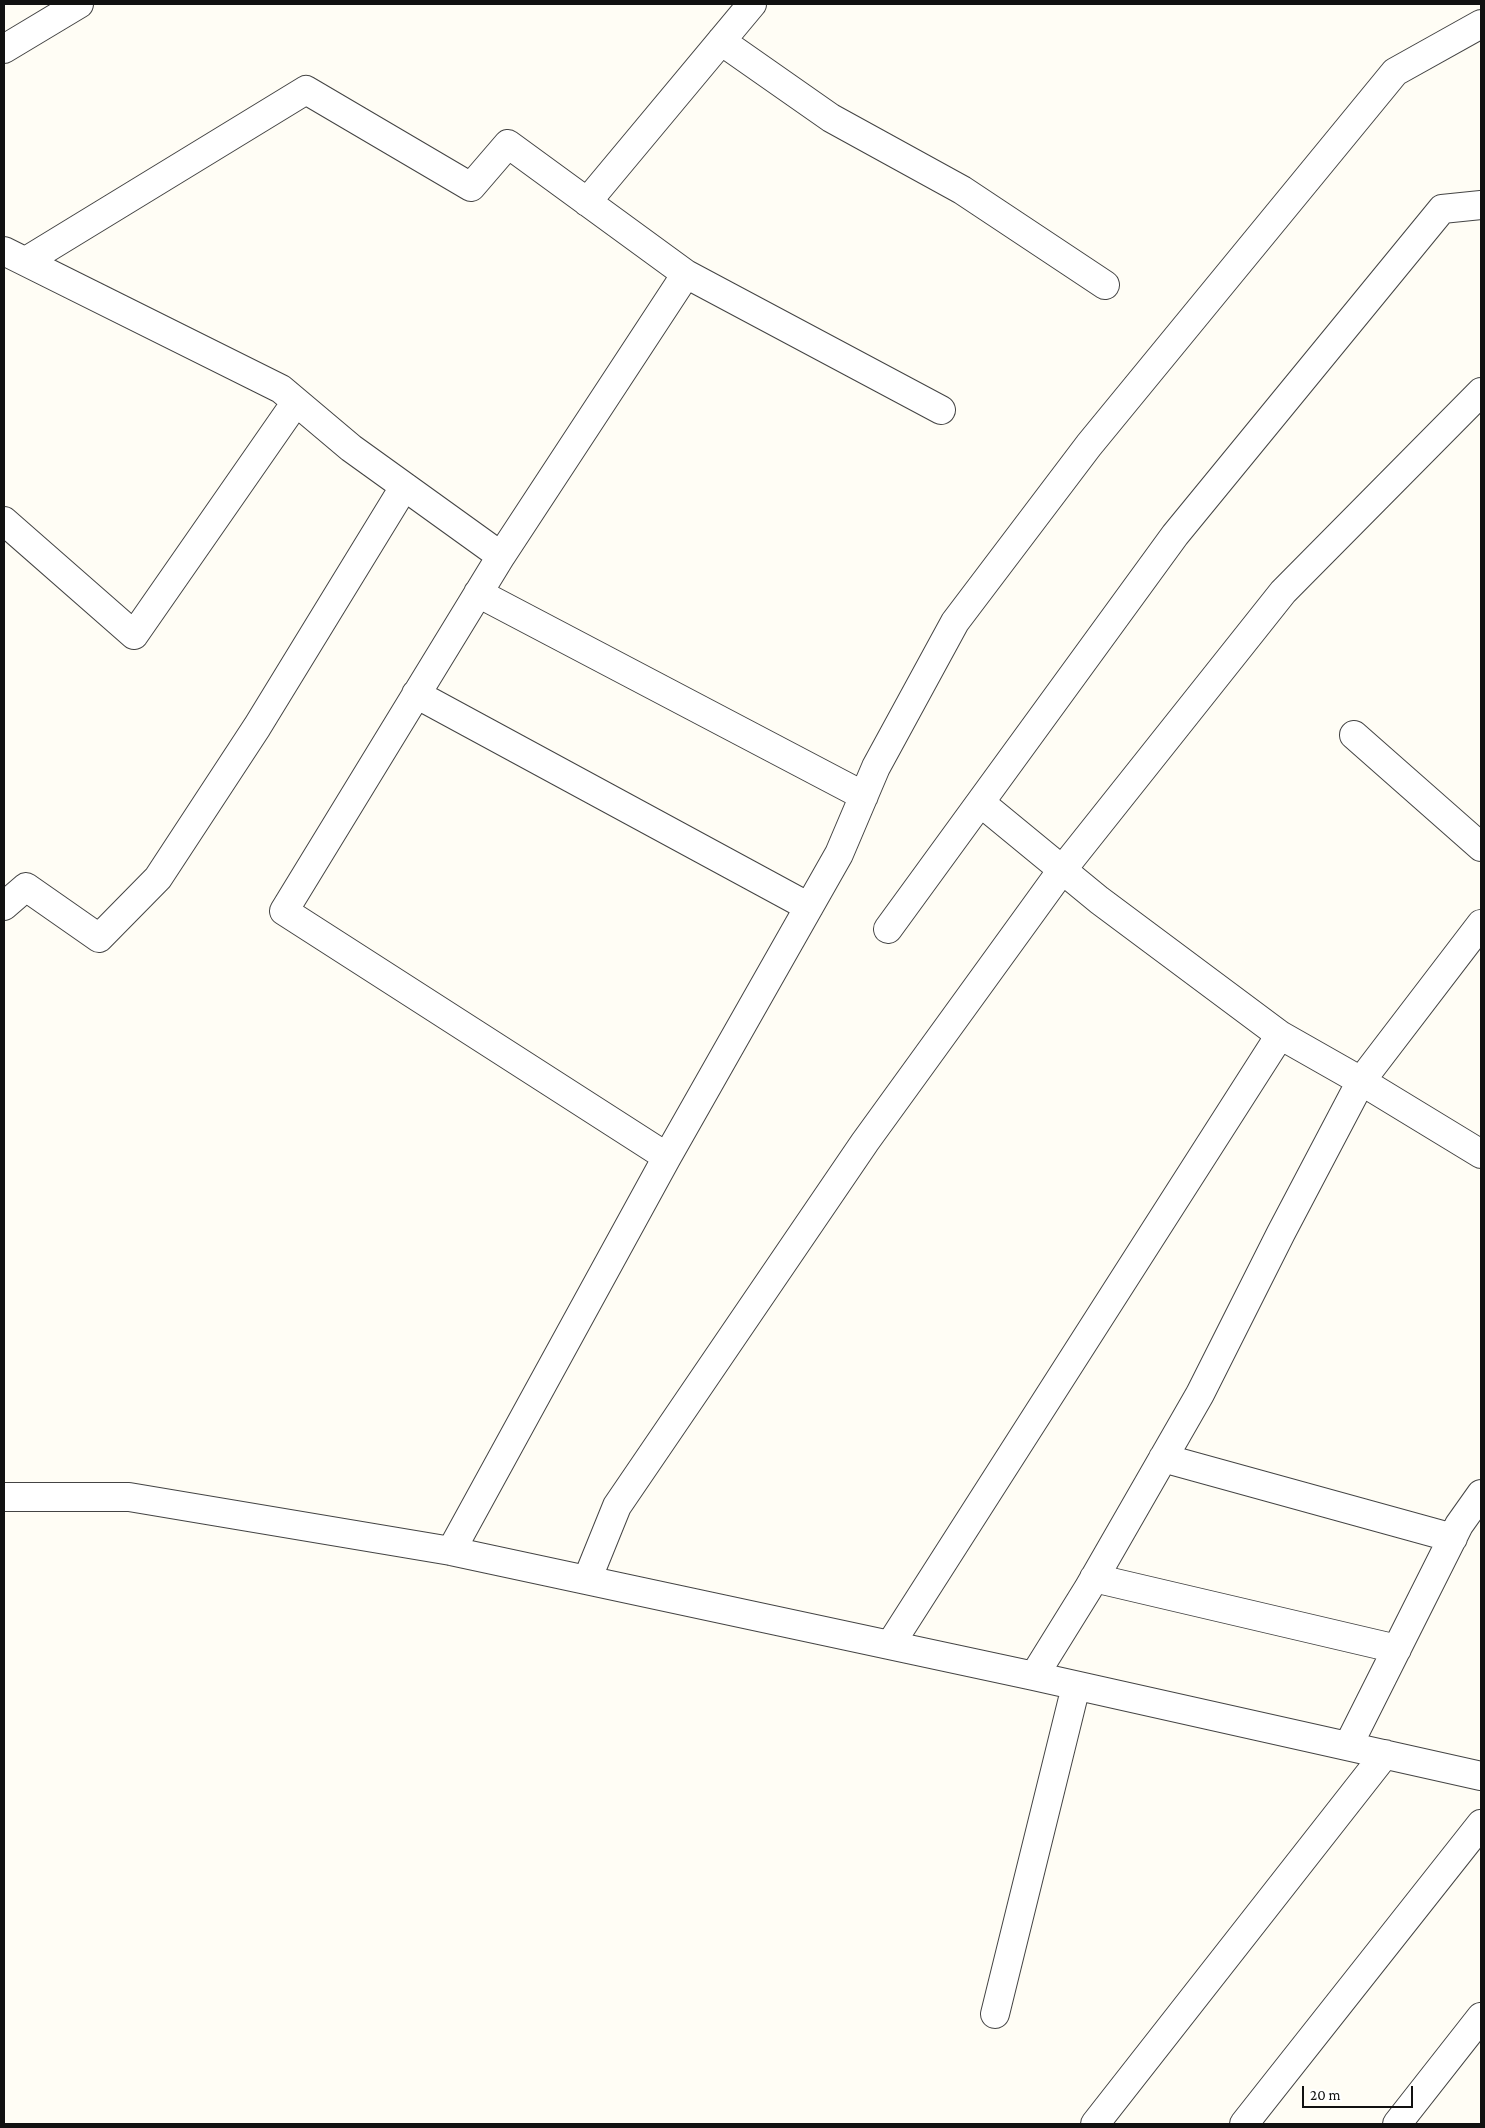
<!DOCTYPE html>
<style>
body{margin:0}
#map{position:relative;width:1485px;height:2128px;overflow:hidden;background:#fffdf5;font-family:"Crimson Pro",serif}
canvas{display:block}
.frame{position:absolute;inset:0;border:5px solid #111;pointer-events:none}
.scale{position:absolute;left:1302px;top:2086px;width:111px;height:22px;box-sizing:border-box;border:2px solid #111;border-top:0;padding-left:6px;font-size:15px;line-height:18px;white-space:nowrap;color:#111;-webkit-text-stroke:4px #fff;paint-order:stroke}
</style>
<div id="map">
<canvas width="1485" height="2128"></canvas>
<div class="frame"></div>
<div class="scale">20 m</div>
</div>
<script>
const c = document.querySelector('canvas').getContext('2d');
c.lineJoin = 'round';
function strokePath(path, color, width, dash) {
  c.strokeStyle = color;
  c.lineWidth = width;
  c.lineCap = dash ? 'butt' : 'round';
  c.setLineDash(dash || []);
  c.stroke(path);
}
const minor = new Path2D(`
 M 721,41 L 831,118 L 962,190 L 1105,285
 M 4,49 L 79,4
 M 587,202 L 752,4
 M 4,251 L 281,389 L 351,448 L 501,556
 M 26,261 L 306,90 L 471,187 L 508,144 L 686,274 L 941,410
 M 4,521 L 134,635 L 296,402
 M 478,593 L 864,796
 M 416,694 L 809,907
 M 1354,735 L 1481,847
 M 981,803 L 1099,900 L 1280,1035 L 1361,1081 L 1481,1154
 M 4,906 L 26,887 L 99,938 L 158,878 L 257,727 L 404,487
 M 888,929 L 1175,535 L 1442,209 L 1481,205
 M 667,1157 L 284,911 L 501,556 L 686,274
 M 1163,1458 L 1453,1538
 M 4,1497 L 129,1497 L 451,1551 L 1034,1676 L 1481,1776
 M 451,1551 L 667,1157 L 839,854 L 876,767 L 955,622 L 1089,445 L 1395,72 L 1481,24
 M 1094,1578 L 1397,1649
 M 587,1580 L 617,1506 L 865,1142 L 1062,870 L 1283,592 L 1481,392
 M 890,1645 L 1280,1035
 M 1034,1676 L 1088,1589 L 1200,1394 L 1281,1233 L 1361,1081 L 1481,924
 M 1348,1746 L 1459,1525 L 1481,1494
 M 995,2014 L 1076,1686
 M 1095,2124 L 1385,1754
 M 1244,2124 L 1481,1824
 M 1397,2124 L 1481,2017`);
strokePath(minor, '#444', 30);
strokePath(minor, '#fff', 28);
</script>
